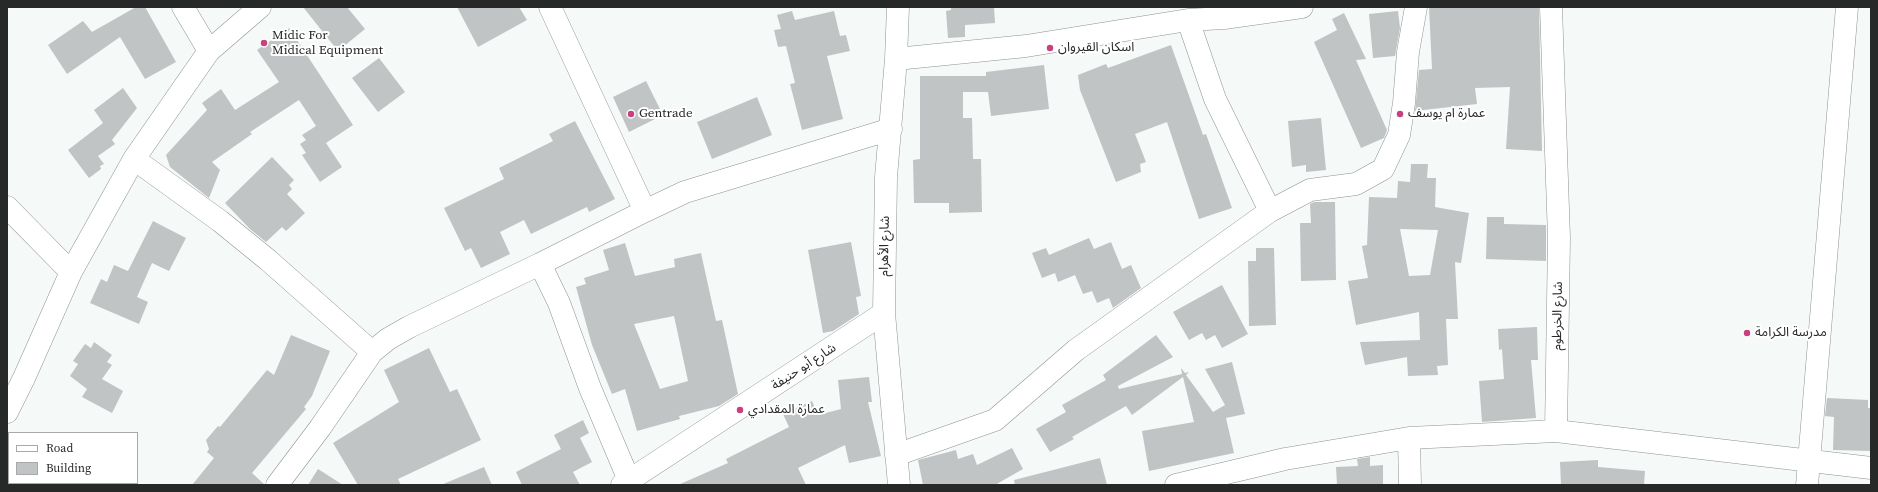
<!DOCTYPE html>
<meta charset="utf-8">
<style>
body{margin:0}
#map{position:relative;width:1878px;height:492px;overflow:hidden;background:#f5f9f8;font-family:"Source Serif 4",serif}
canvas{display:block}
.frame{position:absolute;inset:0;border:8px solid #272928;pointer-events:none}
.legend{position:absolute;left:8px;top:432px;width:130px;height:52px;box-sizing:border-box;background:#fff;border:1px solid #a9a9a9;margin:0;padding:5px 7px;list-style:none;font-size:12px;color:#272928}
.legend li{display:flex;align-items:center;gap:8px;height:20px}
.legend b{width:20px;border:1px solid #a9a9a9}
</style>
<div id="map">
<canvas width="1878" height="492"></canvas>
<div class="frame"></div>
<ul class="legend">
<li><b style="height:5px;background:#fff"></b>Road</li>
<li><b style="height:11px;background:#c0c4c4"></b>Building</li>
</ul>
</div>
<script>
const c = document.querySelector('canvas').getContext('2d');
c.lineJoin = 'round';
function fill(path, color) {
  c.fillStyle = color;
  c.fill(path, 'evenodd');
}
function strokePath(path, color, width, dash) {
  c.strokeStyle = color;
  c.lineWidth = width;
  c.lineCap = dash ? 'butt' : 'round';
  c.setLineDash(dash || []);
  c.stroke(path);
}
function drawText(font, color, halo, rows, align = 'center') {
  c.font = font + ' "Source Serif 4","Noto Sans Arabic",serif';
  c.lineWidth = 4;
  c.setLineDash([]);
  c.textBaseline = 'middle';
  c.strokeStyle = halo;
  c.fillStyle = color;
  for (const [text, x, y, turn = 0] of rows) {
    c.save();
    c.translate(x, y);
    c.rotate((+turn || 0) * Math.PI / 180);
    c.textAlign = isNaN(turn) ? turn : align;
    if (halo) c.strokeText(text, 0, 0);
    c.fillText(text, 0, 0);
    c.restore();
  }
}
fill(new Path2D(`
 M 136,7 L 145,7 L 176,62 L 145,79 L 120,37 L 67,74 L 48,45 L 83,21 L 92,32 Z
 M 303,7 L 347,7 L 365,29 L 338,51 Z
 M 457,7 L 519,7 L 527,20 L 478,47 Z
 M 951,7 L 994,7 L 995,23 L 965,25 L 965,37 L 948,38 L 946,11 L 951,10 Z
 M 1429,7 L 1539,7 L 1542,151 L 1506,149 L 1510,87 L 1475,88 L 1477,104 L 1415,111 L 1419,70 L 1432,69 Z
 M 792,11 L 795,20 L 834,11 L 840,36 L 846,35 L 850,51 L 827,56 L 843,119 L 802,130 L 790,84 L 795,83 L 786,46 L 778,47 L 774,30 L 781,29 L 777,15 Z
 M 1398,11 L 1400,28 L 1395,56 L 1373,58 L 1369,14 Z
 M 1344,13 L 1366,59 L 1356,60 L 1387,130 L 1384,138 L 1361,148 L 1314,42 L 1337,30 L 1332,19 Z
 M 289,28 L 353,125 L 326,143 L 342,167 L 320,182 L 302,155 L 306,153 L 300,144 L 306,140 L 302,135 L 316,126 L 299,100 L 250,132 L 252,134 L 212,162 L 220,170 L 209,198 L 170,167 L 166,155 L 207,110 L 202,103 L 221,89 L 235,110 L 279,82 L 257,50 Z
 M 1171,45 L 1203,135 L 1206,134 L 1232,208 L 1199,219 L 1167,122 L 1135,134 L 1146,162 L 1140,164 L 1141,172 L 1116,182 L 1080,90 L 1078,75 L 1106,64 L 1108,68 Z
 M 379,58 L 405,92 L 378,112 L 352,78 Z
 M 1044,65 L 1049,109 L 991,116 L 988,92 L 963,92 L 963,118 L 972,118 L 973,159 L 981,159 L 982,212 L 949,213 L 949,203 L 914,203 L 913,160 L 920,159 L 920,76 L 986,76 L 986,72 Z
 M 646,81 L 663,115 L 629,132 L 613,97 Z
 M 123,88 L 137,108 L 112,140 L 115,144 L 98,156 L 104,164 L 100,166 L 101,169 L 89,178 L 68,150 L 103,123 L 94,110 Z
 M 757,97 L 772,135 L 712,159 L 697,122 Z
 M 1321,118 L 1326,170 L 1306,172 L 1306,165 L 1292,167 L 1288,121 Z
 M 575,121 L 615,199 L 589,212 L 587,207 L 531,234 L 524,220 L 500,232 L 510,254 L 481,268 L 471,248 L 465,251 L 444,208 L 504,179 L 499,168 L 553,141 L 549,134 Z
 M 272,157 L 294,180 L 289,185 L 292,189 L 287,194 L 305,213 L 286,231 L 282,227 L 266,242 L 250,229 L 225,203 Z
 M 1411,164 L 1428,164 L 1427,178 L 1436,178 L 1435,207 L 1469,213 L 1461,263 L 1455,262 L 1458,319 L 1446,319 L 1448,365 L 1437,366 L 1438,375 L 1408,376 L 1407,357 L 1365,365 L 1360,342 L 1420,340 L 1419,312 L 1356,325 L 1348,281 L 1368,278 L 1362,246 L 1367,245 L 1369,197 L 1397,198 L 1398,181 L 1410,182 ZM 1400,229 L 1438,230 L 1430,275 L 1409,276 Z
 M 1314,202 L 1335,202 L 1336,280 L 1301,281 L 1300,223 L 1311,223 L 1310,204 Z
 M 1487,217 L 1504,217 L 1504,224 L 1546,225 L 1546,261 L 1486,259 Z
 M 153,221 L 186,238 L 169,271 L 152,263 L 137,297 L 148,302 L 139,324 L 90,303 L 101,279 L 107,282 L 114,265 L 128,271 Z
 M 1089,238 L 1094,249 L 1111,242 L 1122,269 L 1131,265 L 1141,288 L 1113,308 L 1109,298 L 1097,303 L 1092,291 L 1083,294 L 1075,275 L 1058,282 L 1055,273 L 1042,278 L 1032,253 L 1046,248 L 1049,255 Z
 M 851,242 L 861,296 L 856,297 L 859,314 L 833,331 L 823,333 L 808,250 Z
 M 625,243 L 635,276 L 675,267 L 674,259 L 701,253 L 716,321 L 722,320 L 738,394 L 719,406 L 679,416 L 680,419 L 637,431 L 625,389 L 612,394 L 592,345 L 576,287 L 586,284 L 584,278 L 609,270 L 603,250 ZM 674,316 L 688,381 L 660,389 L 634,324 Z
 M 1256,248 L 1274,248 L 1276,325 L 1249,326 L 1248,261 L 1256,261 Z
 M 1222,285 L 1248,334 L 1222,348 L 1215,335 L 1206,340 L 1202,333 L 1189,340 L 1173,312 Z
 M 1537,327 L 1538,360 L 1531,360 L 1536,418 L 1482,422 L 1479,381 L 1504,379 L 1502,349 L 1499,350 L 1498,329 Z
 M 291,335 L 330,351 L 312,396 L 304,407 L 306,409 L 252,473 L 265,485 L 192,485 L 214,458 L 207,452 L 209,449 L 206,440 L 218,426 L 220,427 L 267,370 L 274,375 Z
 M 1156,335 L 1173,357 L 1118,386 L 1119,389 L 1182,374 L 1181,368 L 1185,373 L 1189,372 L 1186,375 L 1213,412 L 1225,405 L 1205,369 L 1232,362 L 1245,414 L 1226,418 L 1234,453 L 1149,471 L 1142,431 L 1194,422 L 1183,377 L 1132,415 L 1126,406 L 1072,437 L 1074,439 L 1050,452 L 1036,429 L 1066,412 L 1062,405 L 1106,380 L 1103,375 Z
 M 94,342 L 112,355 L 107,362 L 112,365 L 102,379 L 123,391 L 112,413 L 82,397 L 87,389 L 70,376 L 78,364 L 73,361 L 85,344 L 91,348 Z
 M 429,348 L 450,392 L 457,389 L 481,440 L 398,479 L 401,485 L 358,485 L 333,443 L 399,402 L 384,370 Z
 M 869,377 L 872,402 L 868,402 L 881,456 L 849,463 L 845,445 L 798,468 L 806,485 L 678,485 L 728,463 L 726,459 L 789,427 L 783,414 L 812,401 L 818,415 L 841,409 L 838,380 Z
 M 1827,398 L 1868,400 L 1868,408 L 1871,408 L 1871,451 L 1833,450 L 1834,417 L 1825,416 Z
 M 583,420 L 589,433 L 580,438 L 592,462 L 573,472 L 580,485 L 522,485 L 516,472 L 561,449 L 554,435 Z
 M 1012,448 L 1023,469 L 995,485 L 923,485 L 918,460 L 956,450 L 958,459 L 973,454 L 977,465 Z
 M 1370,457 L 1370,466 L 1383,465 L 1383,485 L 1337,485 L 1336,467 L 1358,466 L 1357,459 Z
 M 1100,458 L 1107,485 L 1015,485 L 1014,480 Z
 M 1598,460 L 1598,467 L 1645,471 L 1644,485 L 1561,485 L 1560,462 Z
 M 484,467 L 492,485 L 441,485 Z
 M 318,469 L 343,485 L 308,485 Z`), '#c0c4c4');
const minor = new Path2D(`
 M 183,7 L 209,51
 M 550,7 L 645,211 L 540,264 L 559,303 L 590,388 L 631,485
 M 898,7 L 896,59 L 886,177 L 884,313 L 899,485
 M 1551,7 L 1559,238 L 1556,431
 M 1188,20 L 1215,99 L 1270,211
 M 896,59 L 1026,46 L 1188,20 L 1224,18 L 1302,7
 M 134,159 L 220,221 L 268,260 L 372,352
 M 7,207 L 71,272
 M 645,211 L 685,192 L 891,129
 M 7,412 L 24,378 L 71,272 L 134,159 L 209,51 L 260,7
 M 1409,438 L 1410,485
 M 896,455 L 995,420 L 1076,350 L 1270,211 L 1310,190 L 1356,184 L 1383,169 L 1399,135 L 1404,103 L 1408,52 L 1416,7
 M 7,474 L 9,477
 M 277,485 L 320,428 L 372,352 L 388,339 L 409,327 L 540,264
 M 622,485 L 884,313
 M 1176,485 L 1285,459 L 1409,438 L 1556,431 L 1871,468
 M 1807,485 L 1847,7`);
strokePath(minor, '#8e9392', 23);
strokePath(minor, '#fff', 22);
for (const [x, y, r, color] of [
 [264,43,4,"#c84181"],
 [1050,48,4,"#c84181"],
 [631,114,4,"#c84181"],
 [1400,114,4,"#c84181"],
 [1747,333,4,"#c84181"],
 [740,410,4,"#c84181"]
]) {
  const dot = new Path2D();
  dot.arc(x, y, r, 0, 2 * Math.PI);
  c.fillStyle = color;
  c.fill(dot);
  strokePath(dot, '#fff', 1.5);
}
drawText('13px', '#272928', '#fff', [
 ["Midic For",272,36],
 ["Midical Equipment",272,51],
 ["اسكان القيروان",1058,48],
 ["Gentrade",639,114],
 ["عمارة ام يوسف",1408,114],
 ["مدرسة الكرامة",1755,333],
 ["عمارة المقدادي",748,410]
], 'left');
drawText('13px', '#272928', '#fff', [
 ["شارع الأهرام",885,246,-89],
 ["شارع الخرطوم",1558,316,-89],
 ["شارع أبو حنيفة",804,367,-33]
]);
</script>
